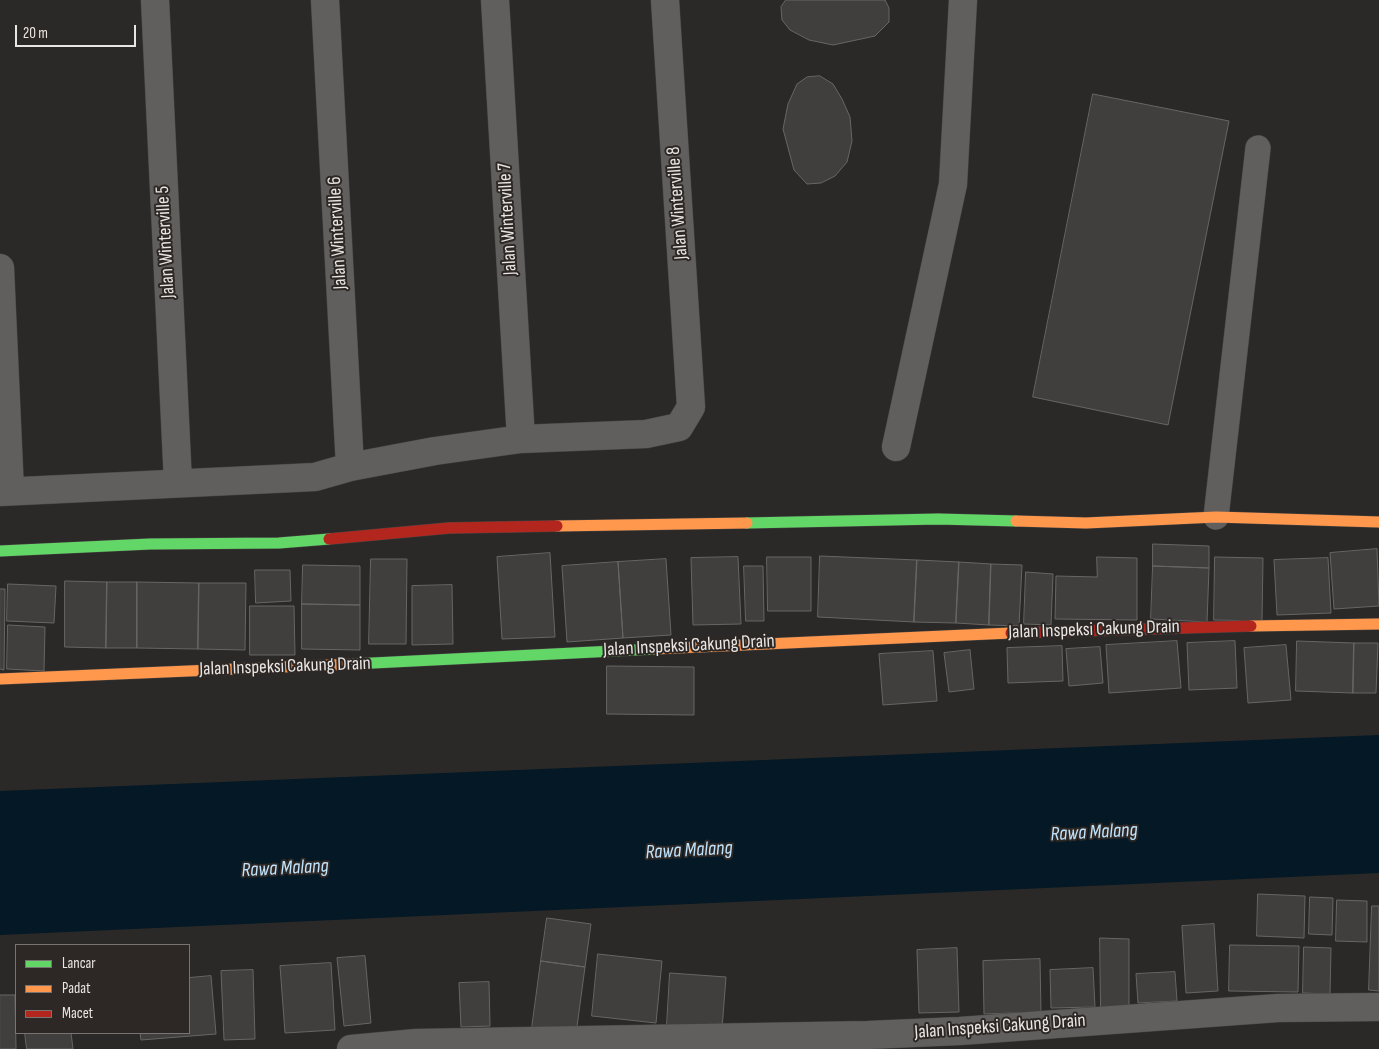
<!DOCTYPE html>
<style>
body{margin:0}
#map{position:relative;width:1379px;height:1049px;overflow:hidden;background:#2b2927;font-family:"Sofia Sans Condensed",sans-serif}
canvas{display:block}
.legend{position:absolute;left:15px;top:944px;width:175px;height:90px;box-sizing:border-box;background:#2d2825;border:1px solid #787471;margin:0;padding:6px 9px;list-style:none;font-size:15px;color:#e8e5e3}
.legend li{display:flex;align-items:center;gap:10px;height:25px}
.legend b{width:25px;border:1px solid #787471}
.scale{position:absolute;left:15px;top:25px;width:121px;height:22px;box-sizing:border-box;border:2px solid #e8e5e3;border-top:0;padding-left:6px;font-size:15px;line-height:18px;white-space:nowrap;color:#e8e5e3;-webkit-text-stroke:4px #2d2825;paint-order:stroke}
</style>
<div id="map">
<canvas width="1379" height="1049"></canvas>
<ul class="legend">
<li><b style="height:6px;background:#63d668"></b>Lancar</li>
<li><b style="height:6px;background:#ff974d"></b>Padat</li>
<li><b style="height:6px;background:#b3261e"></b>Macet</li>
</ul>
<div class="scale">20 m</div>
</div>
<script>
const c = document.querySelector('canvas').getContext('2d');
c.lineJoin = 'round';
function fill(path, color) {
  c.fillStyle = color;
  c.fill(path, 'evenodd');
}
function strokePath(path, color, width, dash) {
  c.strokeStyle = color;
  c.lineWidth = width;
  c.lineCap = dash ? 'butt' : 'round';
  c.setLineDash(dash || []);
  c.stroke(path);
}
function drawText(font, color, halo, rows, align = 'center') {
  c.font = font + ' "Sofia Sans Condensed",sans-serif';
  c.lineWidth = 4;
  c.setLineDash([]);
  c.textBaseline = 'middle';
  c.strokeStyle = halo;
  c.fillStyle = color;
  for (const [text, x, y, turn = 0] of rows) {
    c.save();
    c.translate(x, y);
    c.rotate((+turn || 0) * Math.PI / 180);
    c.textAlign = isNaN(turn) ? turn : align;
    if (halo) c.strokeText(text, 0, 0);
    c.fillText(text, 0, 0);
    c.restore();
  }
}
fill(new Path2D(`
 M 1379,735 L 1379,873 L 0,935 L 0,791 Z`), '#041825');
const building = new Path2D(`
 M 786,0 L 885,0 L 889,8 L 889,22 L 875,36 L 833,45 L 809,40 L 790,30 L 782,20 L 781,7 Z
 M 820,76 L 833,84 L 842,99 L 850,117 L 852,141 L 847,162 L 835,176 L 821,183 L 807,184 L 794,170 L 783,129 L 788,104 L 797,84 L 807,77 Z
 M 1093,94 L 1229,121 L 1168,425 L 1033,397 Z
 M 1153,544 L 1209,546 L 1209,568 L 1153,566 Z
 M 1377,549 L 1379,606 L 1334,609 L 1330,553 Z
 M 550,553 L 555,637 L 502,639 L 497,557 Z
 M 820,556 L 917,560 L 914,622 L 818,617 Z
 M 738,557 L 741,624 L 693,625 L 691,558 Z
 M 767,557 L 811,557 L 811,611 L 768,611 Z
 M 1097,557 L 1137,558 L 1137,620 L 1055,619 L 1056,576 L 1097,577 Z
 M 1215,557 L 1263,558 L 1262,621 L 1214,620 Z
 M 1328,558 L 1331,613 L 1277,615 L 1274,560 Z
 M 371,559 L 407,559 L 406,644 L 369,644 Z
 M 666,559 L 671,635 L 623,638 L 618,562 Z
 M 917,560 L 959,562 L 956,623 L 914,622 Z
 M 618,562 L 623,638 L 567,642 L 562,566 Z
 M 959,562 L 991,564 L 989,625 L 956,623 Z
 M 991,564 L 1022,565 L 1019,626 L 989,625 Z
 M 303,565 L 360,566 L 360,605 L 302,604 Z
 M 744,566 L 763,566 L 764,621 L 746,621 Z
 M 1153,566 L 1209,568 L 1207,622 L 1151,619 Z
 M 255,570 L 290,570 L 291,601 L 256,603 Z
 M 1026,572 L 1053,574 L 1051,625 L 1024,624 Z
 M 65,581 L 107,582 L 106,648 L 65,647 Z
 M 107,582 L 137,582 L 137,648 L 106,648 Z
 M 137,582 L 199,583 L 198,649 L 137,648 Z
 M 199,583 L 246,583 L 245,650 L 198,649 Z
 M 8,584 L 56,586 L 54,623 L 7,621 Z
 M 452,585 L 453,644 L 412,645 L 412,586 Z
 M 0,589 L 5,589 L 4,670 L 0,669 Z
 M 302,604 L 360,605 L 360,650 L 302,649 Z
 M 250,606 L 294,606 L 295,655 L 250,655 Z
 M 8,625 L 45,627 L 44,671 L 7,669 Z
 M 1177,641 L 1181,688 L 1109,693 L 1106,645 Z
 M 1235,641 L 1237,688 L 1189,690 L 1187,643 Z
 M 1297,641 L 1354,643 L 1353,693 L 1296,691 Z
 M 1354,643 L 1378,643 L 1376,693 L 1353,693 Z
 M 1286,645 L 1291,700 L 1248,703 L 1244,648 Z
 M 1062,646 L 1063,681 L 1008,683 L 1007,648 Z
 M 1100,647 L 1103,683 L 1069,686 L 1066,649 Z
 M 970,650 L 974,689 L 949,692 L 944,653 Z
 M 933,651 L 937,701 L 883,705 L 879,654 Z
 M 607,666 L 694,667 L 694,715 L 607,714 Z
 M 1258,894 L 1305,896 L 1304,938 L 1257,936 Z
 M 1310,897 L 1333,898 L 1332,935 L 1309,934 Z
 M 1337,900 L 1367,901 L 1367,942 L 1336,941 Z
 M 1372,906 L 1379,906 L 1379,991 L 1369,990 Z
 M 547,918 L 591,924 L 585,967 L 541,961 Z
 M 1214,924 L 1218,991 L 1186,993 L 1182,926 Z
 M 1100,938 L 1129,939 L 1129,1009 L 1101,1009 Z
 M 1230,945 L 1299,946 L 1298,992 L 1229,991 Z
 M 1304,947 L 1331,948 L 1330,994 L 1303,993 Z
 M 957,948 L 959,1012 L 919,1013 L 917,950 Z
 M 598,954 L 662,961 L 656,1023 L 592,1016 Z
 M 365,956 L 371,1023 L 344,1026 L 337,958 Z
 M 1040,959 L 1041,1012 L 984,1014 L 983,961 Z
 M 541,961 L 585,967 L 576,1034 L 532,1028 Z
 M 331,963 L 335,1030 L 285,1033 L 280,966 Z
 M 1093,968 L 1095,1007 L 1051,1008 L 1050,970 Z
 M 253,970 L 255,1039 L 224,1040 L 221,971 Z
 M 1175,972 L 1177,1001 L 1138,1003 L 1136,974 Z
 M 670,973 L 726,977 L 722,1029 L 667,1025 Z
 M 211,976 L 216,1034 L 141,1040 L 140,1033 L 189,1033 L 189,978 Z
 M 489,982 L 490,1026 L 461,1027 L 459,983 Z
 M 0,995 L 15,995 L 16,1049 L 0,1049 Z
 M 25,1033 L 71,1033 L 73,1049 L 27,1049 Z`);
fill(building, '#413f3d');
strokePath(building, '#686664', 1);
const lane = new Path2D(`
 M 1216,517 L 1258,148`);
const street = new Path2D(`
 M 155,0 L 178,483
 M 325,0 L 350,467
 M 495,0 L 521,439
 M 0,268 L 10,491
 M 896,447 L 953,184 L 963,0
 M 0,492 L 315,477 L 350,467 L 435,451 L 521,439 L 646,434 L 679,427 L 691,407 L 665,0
 M 351,1049 L 416,1043 L 868,1035 L 960,1031 L 1278,1008 L 1379,1007`);
const fast = new Path2D(`
 M 747,523 L 938,519 L 1016,521
 M 0,551 L 150,544 L 279,543 L 329,539
 M 353,664 L 654,649`);
const slow = new Path2D(`
 M 1016,521 L 1086,523 L 1216,517 L 1379,522
 M 557,526 L 747,523
 M 1251,626 L 1379,624
 M 654,649 L 1011,633
 M 0,679 L 353,664`);
const jam = new Path2D(`
 M 329,539 L 449,528 L 557,526
 M 1011,633 L 1251,626`);
strokePath(lane, '#464442', 26);
strokePath(street, '#464442', 29);
strokePath(fast, '#464442', 12);
strokePath(slow, '#464442', 12);
strokePath(jam, '#464442', 12);
strokePath(lane, '#615f5d', 25);
strokePath(street, '#615f5d', 28);
strokePath(fast, '#63d668', 11);
strokePath(slow, '#ff974d', 11);
strokePath(jam, '#b3261e', 11);
drawText('19px', '#e8e5e3', '#2d2825', [
 ["Jalan Winterville 8",678,203,-94],
 ["Jalan Winterville 7",508,219,-93],
 ["Jalan Winterville 6",338,233,-93],
 ["Jalan Winterville 5",166,242,-93],
 ["Jalan Inspeksi Cakung Drain",1094,630,-2],
 ["Jalan Inspeksi Cakung Drain",689,646,-3],
 ["Jalan Inspeksi Cakung Drain",285,667,-2],
 ["Jalan Inspeksi Cakung Drain",1000,1027,-4]
]);
drawText('italic 20px', '#c0e4fd', '#2d2825', [
 ["Rawa Malang",1094,833,-3],
 ["Rawa Malang",689,851,-3],
 ["Rawa Malang",285,869,-3]
]);
</script>
